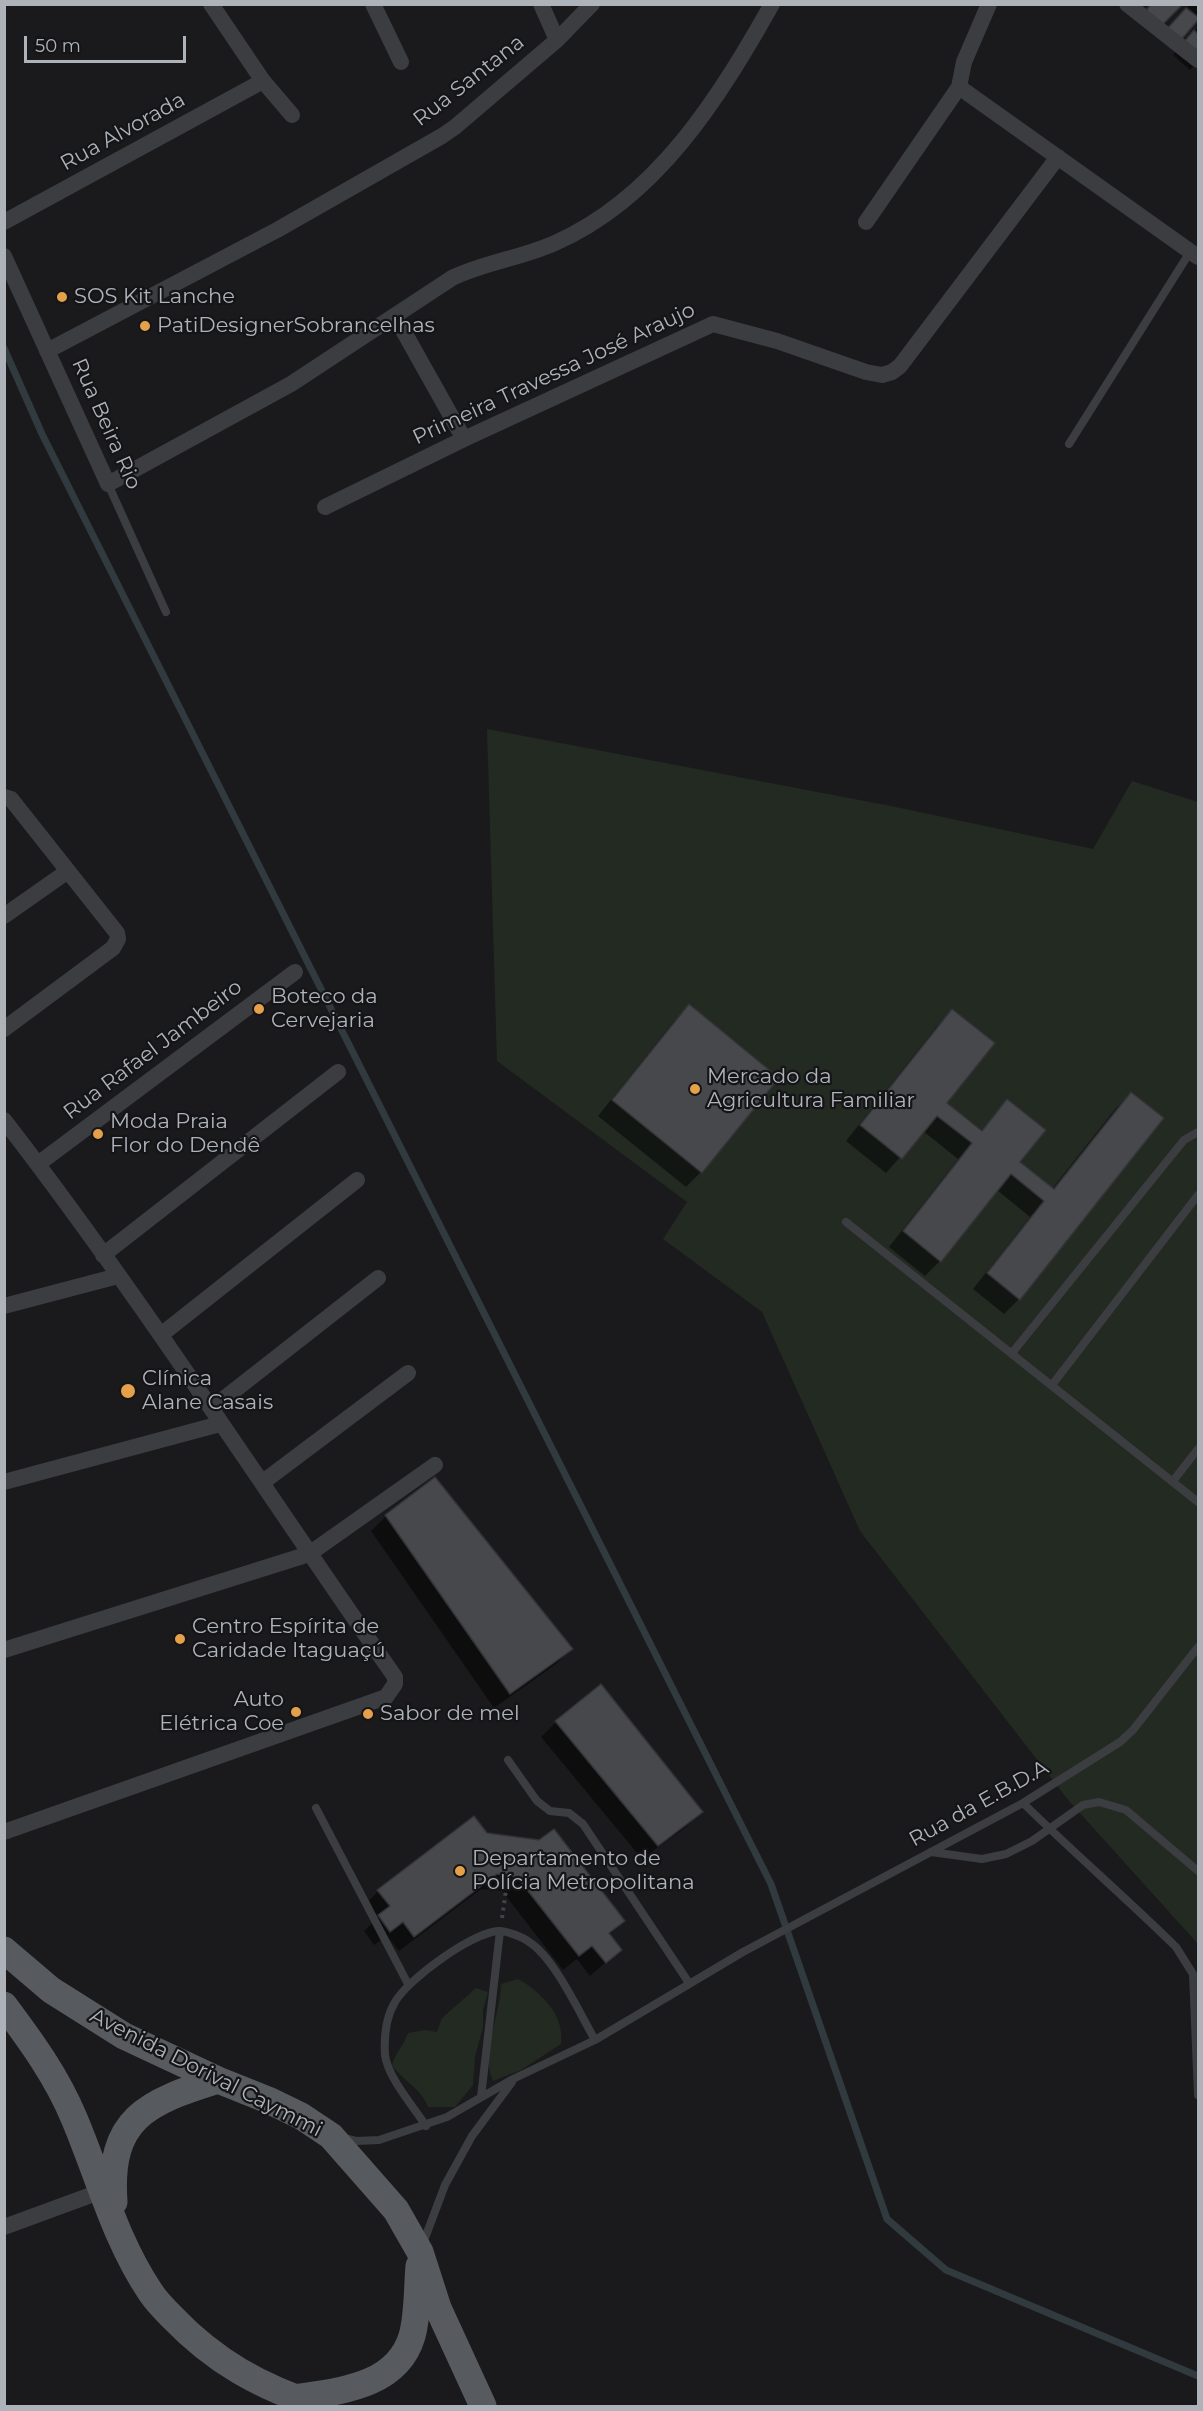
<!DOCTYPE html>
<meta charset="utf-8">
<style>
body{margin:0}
#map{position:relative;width:1203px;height:2411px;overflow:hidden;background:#1a1a1c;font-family:Montserrat,sans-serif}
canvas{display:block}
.frame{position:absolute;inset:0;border:6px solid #aeb3ba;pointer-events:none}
.scale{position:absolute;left:24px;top:36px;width:162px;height:27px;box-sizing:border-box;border:3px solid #aeb3ba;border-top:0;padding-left:8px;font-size:18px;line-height:21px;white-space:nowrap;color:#aeb3ba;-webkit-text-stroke:4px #151517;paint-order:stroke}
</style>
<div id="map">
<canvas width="1203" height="2411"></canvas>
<div class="frame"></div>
<div class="scale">50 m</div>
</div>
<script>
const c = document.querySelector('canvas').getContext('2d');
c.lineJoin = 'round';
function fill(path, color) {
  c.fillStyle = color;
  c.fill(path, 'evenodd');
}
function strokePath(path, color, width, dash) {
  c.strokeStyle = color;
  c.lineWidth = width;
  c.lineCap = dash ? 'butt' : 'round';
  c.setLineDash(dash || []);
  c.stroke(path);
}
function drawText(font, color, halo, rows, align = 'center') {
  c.font = font + ' Montserrat,sans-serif';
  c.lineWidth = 4.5;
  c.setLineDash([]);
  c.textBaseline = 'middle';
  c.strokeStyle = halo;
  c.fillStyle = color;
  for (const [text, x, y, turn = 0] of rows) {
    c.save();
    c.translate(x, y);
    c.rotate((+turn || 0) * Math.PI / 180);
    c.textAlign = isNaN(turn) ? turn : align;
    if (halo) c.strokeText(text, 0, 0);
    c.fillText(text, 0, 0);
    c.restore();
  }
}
fill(new Path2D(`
 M 487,729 L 896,807 L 1093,849 L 1132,781 L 1198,802 L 1198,1944 L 1069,1801 L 860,1531 L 762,1312 L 663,1239 L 687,1202 L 497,1061 Z
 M 518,1979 C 541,1992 565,2015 561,2044 L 521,2070 L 493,2081 C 480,2053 501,2013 501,1984 Z
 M 476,1988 L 488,1992 L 483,2010 L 483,2027 L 475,2057 L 473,2085 L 455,2107 L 428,2107 C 422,2089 403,2081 392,2065 C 395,2053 404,2045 408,2033 L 425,2030 L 437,2032 L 442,2018 Z`), '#222a22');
fill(new Path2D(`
 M 1187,4 L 1198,4 L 1198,16 L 1186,5 Z
 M 1198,27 L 1198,62 L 1190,70 L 1173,55 Z
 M 689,1006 L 777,1078 L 701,1172 L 686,1187 L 598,1116 L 674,1021 Z
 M 952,1011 L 944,1104 L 980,1132 L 1007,1101 L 1018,1162 L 1052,1189 L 1116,1108 L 1131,1094 L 1019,1299 L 1004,1314 L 973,1289 L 1030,1217 L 997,1190 L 940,1261 L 925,1276 L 889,1247 L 958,1159 L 923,1131 L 886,1173 L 846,1141 L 937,1026 Z
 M 386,1516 L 571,1649 L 556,1664 L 494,1708 L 371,1531 Z
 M 556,1722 L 701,1812 L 686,1827 L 642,1859 L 541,1737 Z
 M 486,1835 L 623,1921 L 609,1935 L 620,1950 L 590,1976 L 577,1959 L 563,1970 L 502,1891 L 481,1889 L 399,1951 L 387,1936 L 374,1945 L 364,1931 L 375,1920 L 364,1906 L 378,1891 Z`), '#0007');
strokePath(new Path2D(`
 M 4,348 L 42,434 L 771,1884 L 887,2219 L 946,2270 L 1198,2376`), '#313a3f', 7);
const building = new Path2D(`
 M 1151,4 L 1179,4 L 1181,6 L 1161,26 L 1145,12 Z
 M 1186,8 L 1198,17 L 1198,20 L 1180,41 L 1166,30 Z
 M 1194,30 L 1198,34 L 1198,57 L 1183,43 Z
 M 689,1004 L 779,1078 L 702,1173 L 612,1100 Z
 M 952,1009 L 995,1043 L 947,1103 L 982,1131 L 1007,1099 L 1046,1130 L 1020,1162 L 1054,1189 L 1131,1092 L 1164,1118 L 1020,1300 L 987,1273 L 1044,1201 L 1011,1174 L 941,1262 L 903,1231 L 972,1143 L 937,1116 L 902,1159 L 860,1125 Z
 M 435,1477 L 573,1649 L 510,1694 L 385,1515 Z
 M 601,1684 L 703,1812 L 658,1846 L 555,1721 Z
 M 474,1816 L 487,1833 L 539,1840 L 554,1829 L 625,1921 L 609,1933 L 622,1950 L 606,1963 L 592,1946 L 579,1956 L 517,1877 L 497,1874 L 414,1937 L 403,1922 L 390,1932 L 378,1915 L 390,1906 L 377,1890 Z`);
fill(building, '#47484c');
strokePath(building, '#343438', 1.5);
strokePath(new Path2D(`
 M 502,1918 L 508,1876`), '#414448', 4, [3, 4.5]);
strokePath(new Path2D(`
 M 1069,444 L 1190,252
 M 108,484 L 166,612
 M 846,1222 L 1198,1502
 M 1012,1353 L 1184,1140 L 1198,1132
 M 1052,1385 L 1198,1195
 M 1173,1481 L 1198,1449
 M 508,1760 L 537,1801 L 550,1811 L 569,1813 L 583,1824 L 689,1983
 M 1023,1803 C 1073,1852 1126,1898 1176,1947 L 1193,1974 L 1198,2095
 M 316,1808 L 408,1984
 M 931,1852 L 982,1859 L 1006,1854 L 1032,1841 L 1083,1805 L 1099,1802 L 1126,1810 L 1198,1871
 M 481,2097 L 500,1931
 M 426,2126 C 414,2107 388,2078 385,2055 C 384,2038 386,2017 395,2002 C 408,1979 473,1932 499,1931 C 507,1931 523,1937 529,1942 C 554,1957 580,2014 595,2040
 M 344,2138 L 356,2141 L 379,2140 L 447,2117 L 513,2079 L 595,2040 L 743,1952 L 1023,1803 L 1120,1742 L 1133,1730 L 1198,1647
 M 422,2246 L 445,2185 L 472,2136 L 512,2082`), '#3b3d41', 8);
strokePath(new Path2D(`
 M 211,4 L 263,81 L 292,115
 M 373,4 L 401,62
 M 541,4 L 557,40
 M 1127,4 L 1198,60
 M 959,87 L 1198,257
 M 4,222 L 263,81
 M 866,222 L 959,87 L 964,62 L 989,4
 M 4,256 L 108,484 L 291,384 L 452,278 C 485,262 522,258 555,243 C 657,198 719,98 772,4
 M 395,316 L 464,439
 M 47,351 L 277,230 L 442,136 L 455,127 L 557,40 L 592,4
 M 325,507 L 464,439 L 713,324 L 777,341 L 866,372 L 882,375 L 892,372 L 900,366 L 1058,157
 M 4,797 L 11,799 L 117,933 L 118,939 L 113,948 L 4,1029
 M 4,916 L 68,871
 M 4,1120 C 143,1300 265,1491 395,1677 L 395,1684 L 386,1697 L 4,1832
 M 38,1164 L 295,972
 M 103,1255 L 338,1072
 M 4,1306 L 118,1276
 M 162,1334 L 357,1180
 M 212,1408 L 378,1278
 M 4,1482 L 220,1424
 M 263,1482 L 408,1373
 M 4,1650 L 309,1554 L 435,1465
 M 4,2227 L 102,2191`), '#3b3d41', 16);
strokePath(new Path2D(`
 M 4,1950 L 51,1990 L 124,2036 L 218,2080 L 268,2100 L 301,2116 L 331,2136 L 396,2210 L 420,2252 L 438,2308 L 483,2406
 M 4,2005 C 31,2041 57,2077 74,2118 C 99,2177 115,2240 151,2293 C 157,2302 165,2310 172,2317 C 215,2362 261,2387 319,2406
 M 114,2202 C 108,2118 147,2102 218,2080
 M 295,2398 C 339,2391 397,2387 412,2336 C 418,2315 417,2288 419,2266`), '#575a5f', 27);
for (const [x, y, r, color] of [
 [62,297,6,"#e5a149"],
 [145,326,6,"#e5a149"],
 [259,1009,6,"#e5a149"],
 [695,1089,6,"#e5a149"],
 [98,1134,6,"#e5a149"],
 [128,1391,8,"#e5a149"],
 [180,1639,6,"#e5a149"],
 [296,1712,6,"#e5a149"],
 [368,1714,6,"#e5a149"],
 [460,1871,6,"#e5a149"]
]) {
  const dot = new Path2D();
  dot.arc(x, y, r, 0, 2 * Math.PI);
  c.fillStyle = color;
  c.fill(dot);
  strokePath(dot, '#151517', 2);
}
drawText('21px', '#aeb3ba', '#151517', [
 ["Rua Santana",469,81,-38],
 ["Rua Alvorada",123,132,-29],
 ["Primeira Travessa José Araujo",554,374,-25],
 ["Rua Beira Rio",106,424,66],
 ["Rua Rafael Jambeiro",153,1050,-37],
 ["Rua da E.B.D.A",979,1804,-29],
 ["Avenida Dorival Caymmi",206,2073,27]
]);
drawText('21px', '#aeb3ba', '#151517', [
 ["SOS Kit Lanche",74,297],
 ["PatiDesignerSobrancelhas",157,326],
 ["Boteco da",271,997],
 ["Cervejaria",271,1021],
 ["Mercado da",707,1077],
 ["Agricultura Familiar",707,1101],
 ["Moda Praia",110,1122],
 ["Flor do Dendê",110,1146],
 ["Clínica",142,1379],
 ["Alane Casais",142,1403],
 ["Centro Espírita de",192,1627],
 ["Caridade Itaguaçú",192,1651],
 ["Auto",284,1700,"right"],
 ["Elétrica Coe",284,1724,"right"],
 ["Sabor de mel",380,1714],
 ["Departamento de",472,1859],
 ["Polícia Metropolitana",472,1883]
], 'left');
</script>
